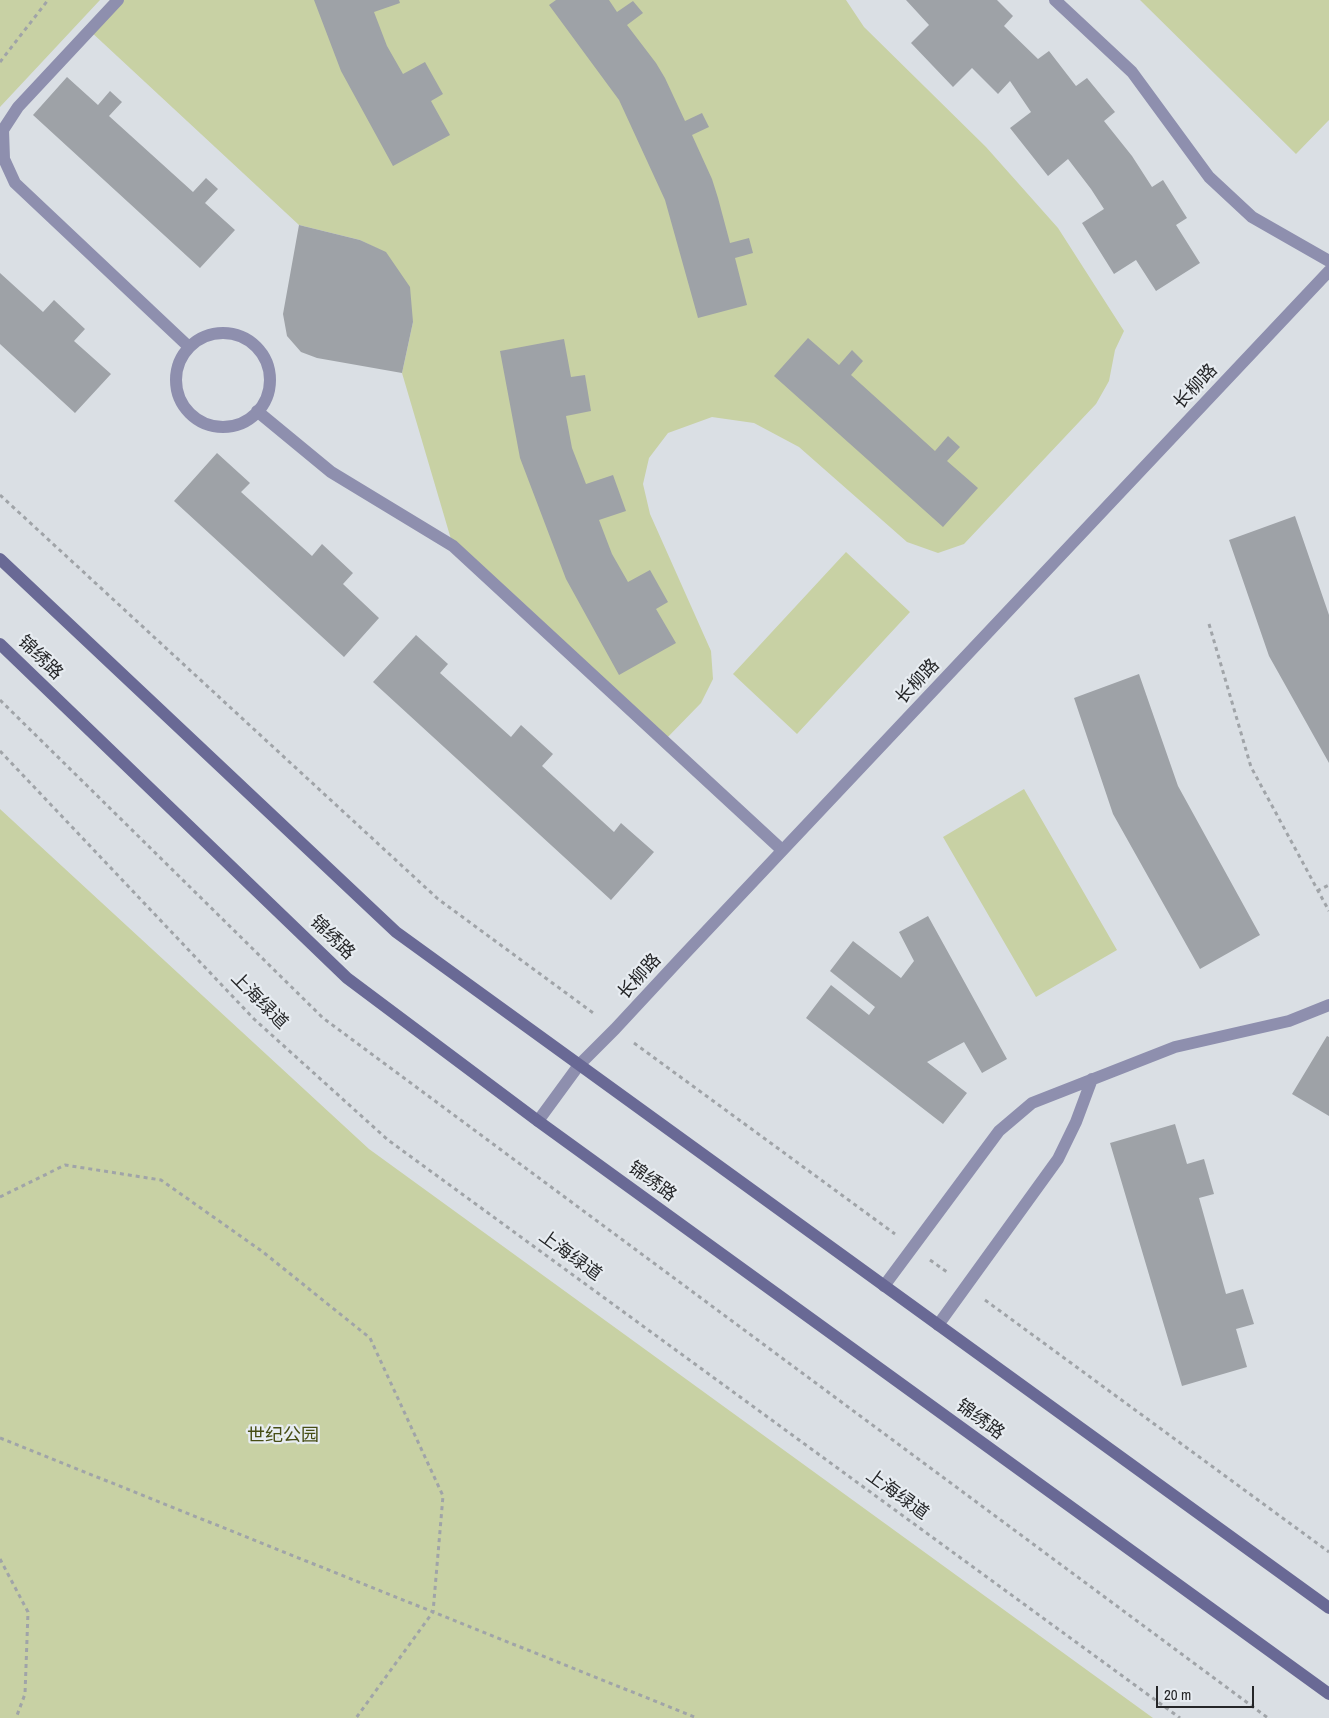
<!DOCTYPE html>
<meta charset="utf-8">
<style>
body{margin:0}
#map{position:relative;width:1329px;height:1718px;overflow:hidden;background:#dadfe4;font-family:"Archivo Narrow",sans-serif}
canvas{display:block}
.scale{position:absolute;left:1156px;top:1686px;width:98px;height:22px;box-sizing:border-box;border:2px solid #252628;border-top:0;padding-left:6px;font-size:15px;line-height:18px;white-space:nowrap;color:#252628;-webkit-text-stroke:4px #e7ecf1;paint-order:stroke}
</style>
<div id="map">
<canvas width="1329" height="1718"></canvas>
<div class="scale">20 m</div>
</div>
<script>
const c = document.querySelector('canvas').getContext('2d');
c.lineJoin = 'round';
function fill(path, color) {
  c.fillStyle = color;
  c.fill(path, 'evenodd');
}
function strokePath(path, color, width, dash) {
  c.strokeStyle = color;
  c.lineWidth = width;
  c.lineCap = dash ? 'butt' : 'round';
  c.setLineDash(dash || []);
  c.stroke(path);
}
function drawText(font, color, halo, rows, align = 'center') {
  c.font = font + ' "Archivo Narrow","Noto Sans SC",sans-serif';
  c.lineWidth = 4.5;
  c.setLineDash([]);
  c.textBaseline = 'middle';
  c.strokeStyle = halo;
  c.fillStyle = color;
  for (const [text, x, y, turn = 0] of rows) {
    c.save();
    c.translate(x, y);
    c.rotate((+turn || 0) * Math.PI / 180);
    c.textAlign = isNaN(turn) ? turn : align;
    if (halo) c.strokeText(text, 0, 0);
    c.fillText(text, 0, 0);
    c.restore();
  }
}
fill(new Path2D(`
 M 0,0 L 100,0 L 0,107 Z
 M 118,0 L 846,0 L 864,27 L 986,147 L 1058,228 L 1124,331 L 1115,350 L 1109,381 L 1096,404 L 964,544 L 938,553 L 907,542 L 799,447 L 754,423 L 712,417 L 668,433 L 649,458 L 643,484 L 650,514 L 711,651 L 713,679 L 701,703 L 664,741 L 453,546 L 402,373 L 413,322 L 386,253 L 360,240 L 299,225 L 89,30 Z
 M 1140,0 L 1329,0 L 1329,120 L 1296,154 Z
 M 846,552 L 910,612 L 797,734 L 733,674 Z
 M 1024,789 L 1117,950 L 1036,997 L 943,837 Z
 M 0,809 L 369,1149 L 1153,1718 L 0,1718 Z`), '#c8d1a4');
fill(new Path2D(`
 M 314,0 L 399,0 L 400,3 L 374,12 L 387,46 L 403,74 L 425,62 L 443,94 L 431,101 L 450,135 L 393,166 L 341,71 Z
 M 556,0 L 609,0 L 617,12 L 633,1 L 643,13 L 627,25 L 656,63 L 665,78 L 685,121 L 702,113 L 709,127 L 692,135 L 712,179 L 718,198 L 730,243 L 749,238 L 753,253 L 735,258 L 747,305 L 698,318 L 665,200 L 619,100 L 549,5 Z
 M 906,0 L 997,0 L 1013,16 L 1004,26 L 1038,59 L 1049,51 L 1076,86 L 1087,78 L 1115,112 L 1104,121 L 1132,156 L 1152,187 L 1163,180 L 1187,218 L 1176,225 L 1200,263 L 1156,291 L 1136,260 L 1114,274 L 1082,223 L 1104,209 L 1091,189 L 1068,159 L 1048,176 L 1010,128 L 1031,112 L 1010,81 L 998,94 L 972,68 L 953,87 L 911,43 L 929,25 Z
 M 67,77 L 98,105 L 110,91 L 122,102 L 109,116 L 193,192 L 206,178 L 218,189 L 205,203 L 235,230 L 200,268 L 33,115 Z
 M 299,225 L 360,240 L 386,252 L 410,287 L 413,322 L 402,373 L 317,358 L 301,352 L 287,336 L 283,314 Z
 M 0,273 L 43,312 L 54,300 L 85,329 L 74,341 L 111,374 L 75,413 L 0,344 Z
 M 808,338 L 839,365 L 852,350 L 863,361 L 851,375 L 935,451 L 948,436 L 960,447 L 947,461 L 978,488 L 943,527 L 774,376 Z
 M 564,339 L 571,377 L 585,375 L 591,411 L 566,416 L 572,448 L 586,484 L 613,475 L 626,511 L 599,520 L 612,554 L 628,582 L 650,570 L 668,602 L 656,609 L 676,643 L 619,675 L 566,579 L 520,458 L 500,351 Z
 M 217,453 L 250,483 L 241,492 L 312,556 L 322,544 L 353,573 L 343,584 L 379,618 L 344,657 L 174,501 Z
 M 1295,516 L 1329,615 L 1329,763 L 1269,656 L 1229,540 Z
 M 416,635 L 448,664 L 440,673 L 511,737 L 521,725 L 553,754 L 542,766 L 614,832 L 621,823 L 654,852 L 611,900 L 373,682 Z
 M 1139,674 L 1178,786 L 1260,935 L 1200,969 L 1113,814 L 1074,698 Z
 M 928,916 L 1007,1059 L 982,1073 L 964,1042 L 927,1062 L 967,1093 L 943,1124 L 806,1018 L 831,985 L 869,1015 L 875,1007 L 830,971 L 853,941 L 901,978 L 914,961 L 899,932 Z
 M 1327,1036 L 1329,1037 L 1329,1116 L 1292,1094 Z
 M 1175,1124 L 1187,1164 L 1204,1159 L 1214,1194 L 1199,1198 L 1226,1294 L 1243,1289 L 1254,1324 L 1236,1329 L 1247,1367 L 1182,1386 L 1110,1143 Z`), '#9ea2a7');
strokePath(new Path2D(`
 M 0,62 L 48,0
 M 0,495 L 438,899 L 596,1015
 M 1209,624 L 1251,767 L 1329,911
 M 0,700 L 323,1018 L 1268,1718
 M 0,751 L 254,1019 L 388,1140 L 1180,1718
 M 1317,891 L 1329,885
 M 634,1043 L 895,1234
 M 0,1197 L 65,1165 L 161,1180 L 263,1252 L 370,1338 L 443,1496 L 433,1612 L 356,1718
 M 930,1260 L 947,1272
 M 985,1300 L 1329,1552
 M 0,1438 L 697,1718
 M 0,1559 L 28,1612 L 25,1694 L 16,1718`), '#a0a4a8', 3, [4, 4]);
strokePath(new Path2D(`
 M 118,0 L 18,107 L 3,130 L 4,159 L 15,183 L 189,347
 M 1055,0 L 1132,72 L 1209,177 L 1252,217 L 1329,261
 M176 380a47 47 0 1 1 94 0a47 47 0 1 1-94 0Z
 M 257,411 L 331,472 L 453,546 L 782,850
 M 884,1286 L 999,1131 L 1032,1103 L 1175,1047 L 1289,1021 L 1329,1005
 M 938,1325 L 1058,1159 L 1076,1122 L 1092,1079`), '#8e8fae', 12);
strokePath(new Path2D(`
 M 538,1121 L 579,1065 L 615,1029 L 680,959 L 1329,271`), '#8e8fae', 12);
strokePath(new Path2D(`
 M 0,559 L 396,932 L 1329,1608
 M 0,644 L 347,978 L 538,1121 L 1329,1694`), '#696995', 12);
drawText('18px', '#252628', '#e7ecf1', [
 ["长柳路",1196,387,-47],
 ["锦绣路",40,658,44],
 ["长柳路",918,682,-47],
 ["锦绣路",332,938,44],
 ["长柳路",640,977,-48],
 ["上海绿道",259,1001,45],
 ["锦绣路",652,1182,36],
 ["上海绿道",570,1256,36],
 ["锦绣路",980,1420,36],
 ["上海绿道",897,1495,36]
]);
drawText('18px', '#464d14', '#e7ecf1', [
 ["世纪公园",283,1436]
]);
</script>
